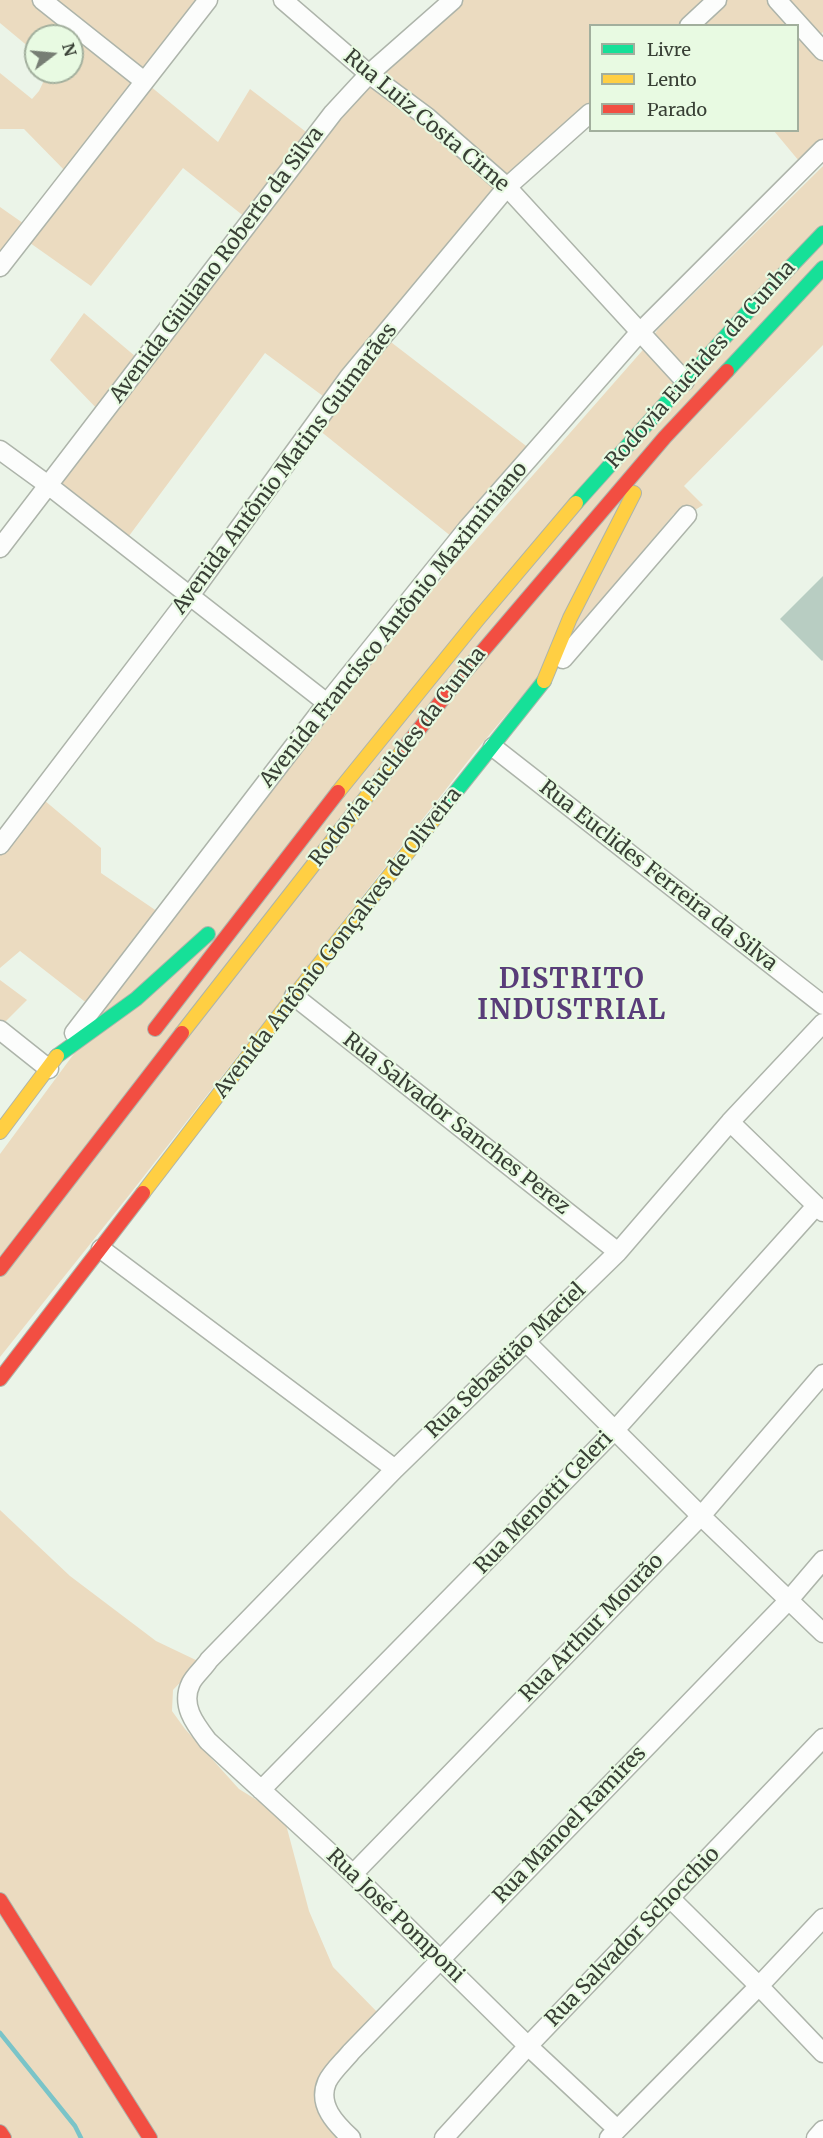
<!DOCTYPE html>
<meta charset="utf-8">
<style>
body{margin:0}
#map{position:relative;width:823px;height:2138px;overflow:hidden;background:#ebf4e8;font-family:Merriweather,serif}
canvas{display:block}
.legend{position:absolute;left:589px;top:24px;width:210px;height:108px;box-sizing:border-box;background:#e8fae2;border:2px solid #a2af9d;margin:0;padding:8px 10px;list-style:none;font-size:18px;color:#383f35}
.legend li{display:flex;align-items:center;gap:12px;height:30px}
.legend b{width:30px;border:2px solid #a2af9d}
.north{position:absolute;left:24px;top:24px;width:60px;height:60px;box-sizing:border-box;background:#e8fae2;border:2px solid #a2af9d;border-radius:50%;rotate:74deg;font-size:16px;font-weight:700;line-height:24px;text-align:center;color:#383f35}
.north::after{content:'';display:block;margin:auto;width:21px;height:27px;background:#777e74;clip-path:polygon(50% 0,100% 100%,50% 72%,0 100%)}
</style>
<div id="map">
<canvas width="823" height="2138"></canvas>
<ul class="legend">
<li><b style="height:8px;background:#16e098"></b>Livre</li>
<li><b style="height:8px;background:#ffcf43"></b>Lento</li>
<li><b style="height:8px;background:#f24e42"></b>Parado</li>
</ul>
<div class="north">N</div>
</div>
<script>
const c = document.querySelector('canvas').getContext('2d');
c.lineJoin = 'round';
function fill(path, color) {
  c.fillStyle = color;
  c.fill(path, 'evenodd');
}
function strokePath(path, color, width, dash) {
  c.strokeStyle = color;
  c.lineWidth = width;
  c.lineCap = dash ? 'butt' : 'round';
  c.setLineDash(dash || []);
  c.stroke(path);
}
function drawText(font, color, halo, rows, align = 'center') {
  c.font = font + ' Merriweather,serif';
  c.lineWidth = 4.5;
  c.setLineDash([]);
  c.textBaseline = 'middle';
  c.strokeStyle = halo;
  c.fillStyle = color;
  for (const [text, x, y, turn = 0] of rows) {
    c.save();
    c.translate(x, y);
    c.rotate((+turn || 0) * Math.PI / 180);
    c.textAlign = isNaN(turn) ? turn : align;
    if (halo) c.strokeText(text, 0, 0);
    c.fillText(text, 0, 0);
    c.restore();
  }
}
fill(new Path2D(`
 M 0,0 L 208,0 L 144,81 L 218,142 L 250,89 L 314,138 L 453,0 L 823,0 L 823,32 L 814,41 L 823,51 L 823,149 L 804,167 L 774,131 L 798,130 L 798,26 L 590,26 L 590,113 L 507,187 L 383,336 L 534,452 L 457,541 L 314,426 L 331,402 L 265,353 L 123,544 L 48,485 L 102,414 L 50,360 L 84,313 L 142,362 L 250,221 L 183,168 L 91,286 L 23,238 L 0,267 L 0,207 L 30,228 L 70,176 L 24,129 L 0,129 L 0,73 L 32,99 L 39,91 L 48,72 L 72,72 L 72,36 L 36,36 L 36,53 L 0,23 Z
 M 823,166 L 823,345 L 684,486 L 703,505 L 687,515 L 674,514 L 475,752 L 130,1194 L 0,1357 L 0,1154 L 87,1036 L 107,1005 L 389,639 L 649,343 L 658,329 Z
 M 38,795 L 101,848 L 101,873 L 164,916 L 93,1008 L 20,951 L 0,968 L 0,845 Z
 M 0,980 L 27,1000 L 0,1027 Z
 M 0,1510 L 70,1576 L 156,1641 L 200,1662 L 173,1690 L 172,1711 L 185,1729 L 239,1789 L 284,1817 L 309,1911 L 333,1967 L 383,2018 L 324,2095 L 351,2138 L 7,2138 L 0,2127 Z`), '#ebdbc0');
strokePath(new Path2D(`
 M 0,2033 L 75,2126 L 81,2138`), '#7ac4c8', 4.5);
fill(new Path2D(`
 M 823,576 L 823,660 L 822,661 L 780,619 Z`), '#b8cdc2');
const street = new Path2D(`
 M 42,0 L 144,81
 M 283,0 L 369,74 L 427,117 L 507,187 L 685,381
 M 777,0 L 823,51
 M 689,26 L 717,0
 M 0,267 L 208,0
 M 0,450 L 48,485 L 327,703
 M 0,548 L 333,113 L 369,74 L 453,0
 M 563,659 L 687,515
 M 493,747 L 823,1005
 M 0,845 L 189,597 L 349,377 L 507,187 L 590,113
 M 294,996 L 618,1252
 M 0,1030 L 49,1069
 M 74,1033 L 327,703 L 467,529 L 639,333 L 823,149
 M 730,1122 L 823,1212
 M 101,1249 L 395,1469
 M 527,1343 L 701,1516 L 823,1633
 M 261,1790 L 615,1430 L 816,1206
 M 353,1874 L 701,1516 L 823,1374
 M 670,1898 L 759,1986 L 823,2053
 M 617,2129 L 528,2046 L 353,1874 L 208,1741 C 195,1724 180,1705 191,1683 C 195,1675 204,1668 209,1660 L 395,1469 L 618,1252 L 730,1122 L 823,1023
 M 351,2138 C 336,2124 317,2105 327,2082 C 332,2071 344,2061 351,2052 L 788,1601 L 823,1560
 M 444,2138 L 528,2046 L 823,1738
 M 609,2138 L 759,1986 L 823,1918
 M 816,2138 L 823,2130`);
const fast = new Path2D(`
 M 727,371 L 823,268
 M 576,503 L 752,307 L 823,233
 M 443,808 L 544,681
 M 57,1056 L 136,999 L 208,934`);
const slow = new Path2D(`
 M 544,681 L 570,618 L 634,493
 M 338,792 L 478,619 L 576,503
 M 182,1033 L 403,750
 M 0,1132 L 57,1056
 M 143,1193 L 294,996 L 443,808`);
const jam = new Path2D(`
 M 403,750 L 452,687 L 665,437 L 727,371
 M 155,1029 L 338,792
 M 0,1269 L 182,1033
 M 0,1379 L 143,1193
 M 0,1900 L 150,2138
 M 0,2132 L 4,2138`);
strokePath(street, '#adb4aa', 21);
strokePath(fast, '#adb4aa', 16);
strokePath(slow, '#adb4aa', 16);
strokePath(jam, '#adb4aa', 16);
strokePath(street, '#fcfdfc', 18);
strokePath(fast, '#16e098', 14);
strokePath(slow, '#ffcf43', 14);
strokePath(jam, '#f24e42', 14);
drawText('21px', '#383f35', '#e8fae2', [
 ["Rua Luiz Costa Cirne",426,121,40],
 ["Avenida Giuliano Roberto da Silva",217,265,-53],
 ["Rodovia Euclides da Cunha",701,365,-48],
 ["Avenida Antônio Matins Guimarães",285,469,-53],
 ["Avenida Francisco Antônio Maximiniano",394,625,-51],
 ["Rodovia Euclides da Cunha",398,757,-52],
 ["Rua Euclides Ferreira da Silva",658,876,38],
 ["Avenida Antônio Gonçalves de Oliveira",338,943,-52],
 ["Rua Salvador Sanches Perez",456,1124,38],
 ["Rua Sebastião Maciel",506,1361,-44],
 ["Rua Menotti Celeri",544,1503,-46],
 ["Rua Arthur Mourão",592,1628,-46],
 ["Rua Manoel Ramires",570,1825,-46],
 ["Rua José Pomponi",395,1916,44],
 ["Rua Salvador Schocchio",633,1937,-46]
]);
c.letterSpacing = '1.5px';
drawText('bold 27px', '#593d79', '#e8fae2', [
 ["DISTRITO",572,980],
 ["INDUSTRIAL",572,1011]
]);
c.letterSpacing = '0px';
</script>
